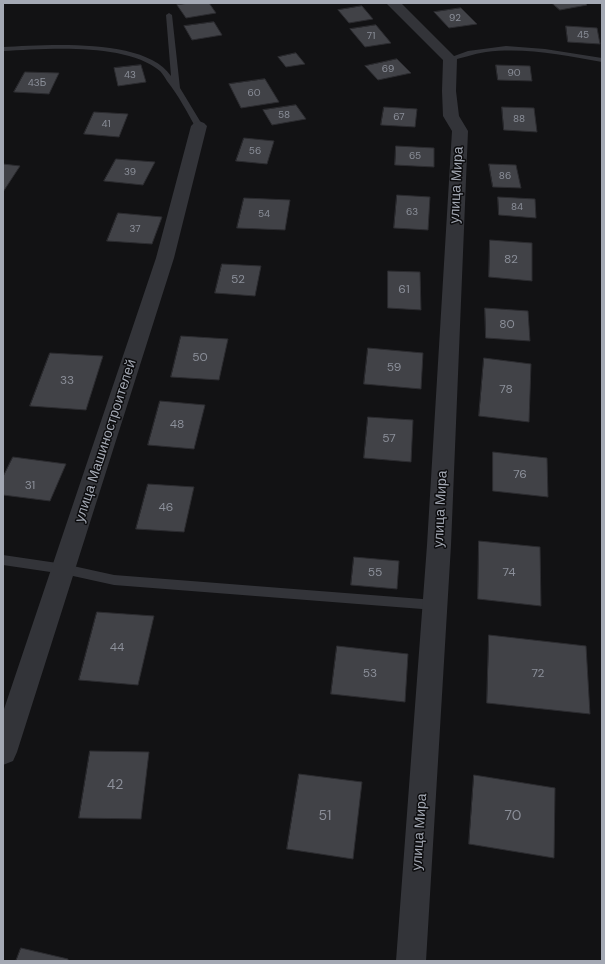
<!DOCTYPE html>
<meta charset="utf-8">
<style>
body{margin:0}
#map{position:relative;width:605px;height:964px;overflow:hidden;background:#121214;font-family:"DM Sans",sans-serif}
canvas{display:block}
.frame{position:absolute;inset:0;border:4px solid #a4a9b4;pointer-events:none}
</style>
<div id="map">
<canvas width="605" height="964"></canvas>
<div class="frame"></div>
</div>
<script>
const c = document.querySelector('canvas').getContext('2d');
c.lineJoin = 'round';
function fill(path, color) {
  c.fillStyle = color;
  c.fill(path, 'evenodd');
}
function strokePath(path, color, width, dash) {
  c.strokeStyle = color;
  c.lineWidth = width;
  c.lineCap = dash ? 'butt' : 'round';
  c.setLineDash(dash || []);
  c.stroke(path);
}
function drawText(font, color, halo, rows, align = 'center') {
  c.font = font + ' "DM Sans",sans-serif';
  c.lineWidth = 3;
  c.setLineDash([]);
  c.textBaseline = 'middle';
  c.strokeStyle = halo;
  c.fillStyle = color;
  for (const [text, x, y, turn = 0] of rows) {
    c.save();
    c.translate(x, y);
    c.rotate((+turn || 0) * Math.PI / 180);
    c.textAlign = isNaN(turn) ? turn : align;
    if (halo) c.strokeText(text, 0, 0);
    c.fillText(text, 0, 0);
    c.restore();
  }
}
const building = new Path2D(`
 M 190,3 L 209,3 L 216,13 L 186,18 L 177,5 Z
 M 552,3 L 585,3 L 587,5 L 560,10 Z
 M 362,6 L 373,19 L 349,23 L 338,10 Z
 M 461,8 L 477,24 L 449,28 L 434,12 Z
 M 214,22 L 222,35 L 192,40 L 184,26 Z
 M 376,25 L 391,43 L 365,47 L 350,29 Z
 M 566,26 L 597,28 L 600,44 L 568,42 Z
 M 296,53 L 305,64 L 286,67 L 278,57 Z
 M 397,59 L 411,73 L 378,80 L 365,66 Z
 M 141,65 L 146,82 L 118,86 L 114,68 Z
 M 496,65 L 530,66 L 532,81 L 498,80 Z
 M 25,72 L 59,73 L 49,94 L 14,92 Z
 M 265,79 L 279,102 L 241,108 L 229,84 Z
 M 296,105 L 306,119 L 272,125 L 263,110 Z
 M 384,107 L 417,109 L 415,127 L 381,125 Z
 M 502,107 L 534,108 L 537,132 L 504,130 Z
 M 94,112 L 128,114 L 119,137 L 84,134 Z
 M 244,138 L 274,141 L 267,164 L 236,161 Z
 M 396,146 L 434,148 L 434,167 L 395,165 Z
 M 116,159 L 155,162 L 143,185 L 104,181 Z
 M 3,164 L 20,166 L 3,192 Z
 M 489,164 L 516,165 L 521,188 L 493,187 Z
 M 397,195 L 430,197 L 428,230 L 394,228 Z
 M 498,197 L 535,199 L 536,218 L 499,215 Z
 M 244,198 L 290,200 L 285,230 L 237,228 Z
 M 118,213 L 162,217 L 152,244 L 107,241 Z
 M 490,240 L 532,243 L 532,281 L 489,277 Z
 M 222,264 L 261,266 L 255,296 L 215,293 Z
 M 388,271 L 420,272 L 421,310 L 388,308 Z
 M 485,308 L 528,311 L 530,341 L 486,338 Z
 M 181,336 L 228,339 L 219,380 L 171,377 Z
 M 368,348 L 423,353 L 421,389 L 364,384 Z
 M 50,353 L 103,356 L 86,410 L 30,406 Z
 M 484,358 L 531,364 L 529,422 L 479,416 Z
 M 160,401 L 205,405 L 194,449 L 148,445 Z
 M 368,417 L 413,420 L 411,462 L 364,458 Z
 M 493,452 L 547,458 L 548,497 L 493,491 Z
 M 13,457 L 66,464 L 50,501 L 3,495 L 3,477 Z
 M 148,484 L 194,487 L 184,532 L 136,529 Z
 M 479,541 L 540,547 L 541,606 L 478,599 Z
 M 354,557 L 399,561 L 397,589 L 351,585 Z
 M 97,612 L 154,616 L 138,685 L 79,680 Z
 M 489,635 L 586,646 L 590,714 L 487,703 Z
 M 337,646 L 408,654 L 405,702 L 331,694 Z
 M 90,751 L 149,752 L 141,819 L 79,818 Z
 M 299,774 L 362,782 L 353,859 L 287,849 Z
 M 474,775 L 555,788 L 554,858 L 469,844 Z
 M 21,948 L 68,959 L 68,961 L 16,961 Z`);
fill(building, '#414247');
strokePath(building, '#2c2c30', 1);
fill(new Path2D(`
 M 169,13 L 172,15 L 180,88 L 203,126 L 202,128 L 196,128 C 187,112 179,96 167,81 C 165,78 163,74 160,71 C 125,42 46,49 3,51 L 3,47 C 45,45 145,37 171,76 L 166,15 Z
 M 506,46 L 545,49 L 602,58 L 602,62 C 564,55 524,47 486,52 C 473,54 462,58 450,61 L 446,59 L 468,51 Z
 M 3,555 L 64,564 L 114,575 L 435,600 L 439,601 L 441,605 L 439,609 L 435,610 L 114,585 L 64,574 L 3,565 Z`), '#333439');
fill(new Path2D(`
 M 386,3 L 401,3 L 457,59 L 456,91 L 459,116 L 468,131 L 451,545 L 426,961 L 396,961 L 427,545 L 452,131 L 443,116 L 442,91 L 443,60 Z
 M 199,121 L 204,123 L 207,126 L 174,258 L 17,752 L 13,761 L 3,765 L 3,712 L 156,258 L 191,126 L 194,123 Z`), '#333439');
drawText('10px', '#8b8f99', null, [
 ["92",455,18],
 ["45",583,35],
 ["71",371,36],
 ["69",388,69],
 ["90",514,73],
 ["43",130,75],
 ["43Б",37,83],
 ["60",254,93],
 ["58",284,115],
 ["67",399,117],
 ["88",519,119],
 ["41",106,124],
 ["56",255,151],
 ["65",415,156],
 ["39",130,172],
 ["86",505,176],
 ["84",517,207],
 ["63",412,212],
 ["54",264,214],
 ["37",135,229]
]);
drawText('12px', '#8b8f99', null, [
 ["82",511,260],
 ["52",238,280],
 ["61",404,290],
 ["80",507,325],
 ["50",200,358],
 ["59",394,368],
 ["33",67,381],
 ["78",506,390],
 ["48",177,425],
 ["57",389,439],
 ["76",520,475],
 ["31",30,486],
 ["46",166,508],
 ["55",375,573],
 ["74",509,573],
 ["44",117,648],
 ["53",370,674],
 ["72",538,674]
]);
drawText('14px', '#a4a9b4', '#0d0d0f', [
 ["улица Мира",457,185,-87],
 ["улица Машиностроителей",106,441,-72],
 ["улица Мира",441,509,-87],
 ["улица Мира",420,832,-86]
]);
drawText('14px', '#8b8f99', null, [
 ["42",115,785],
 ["51",325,816],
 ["70",513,816]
]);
</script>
